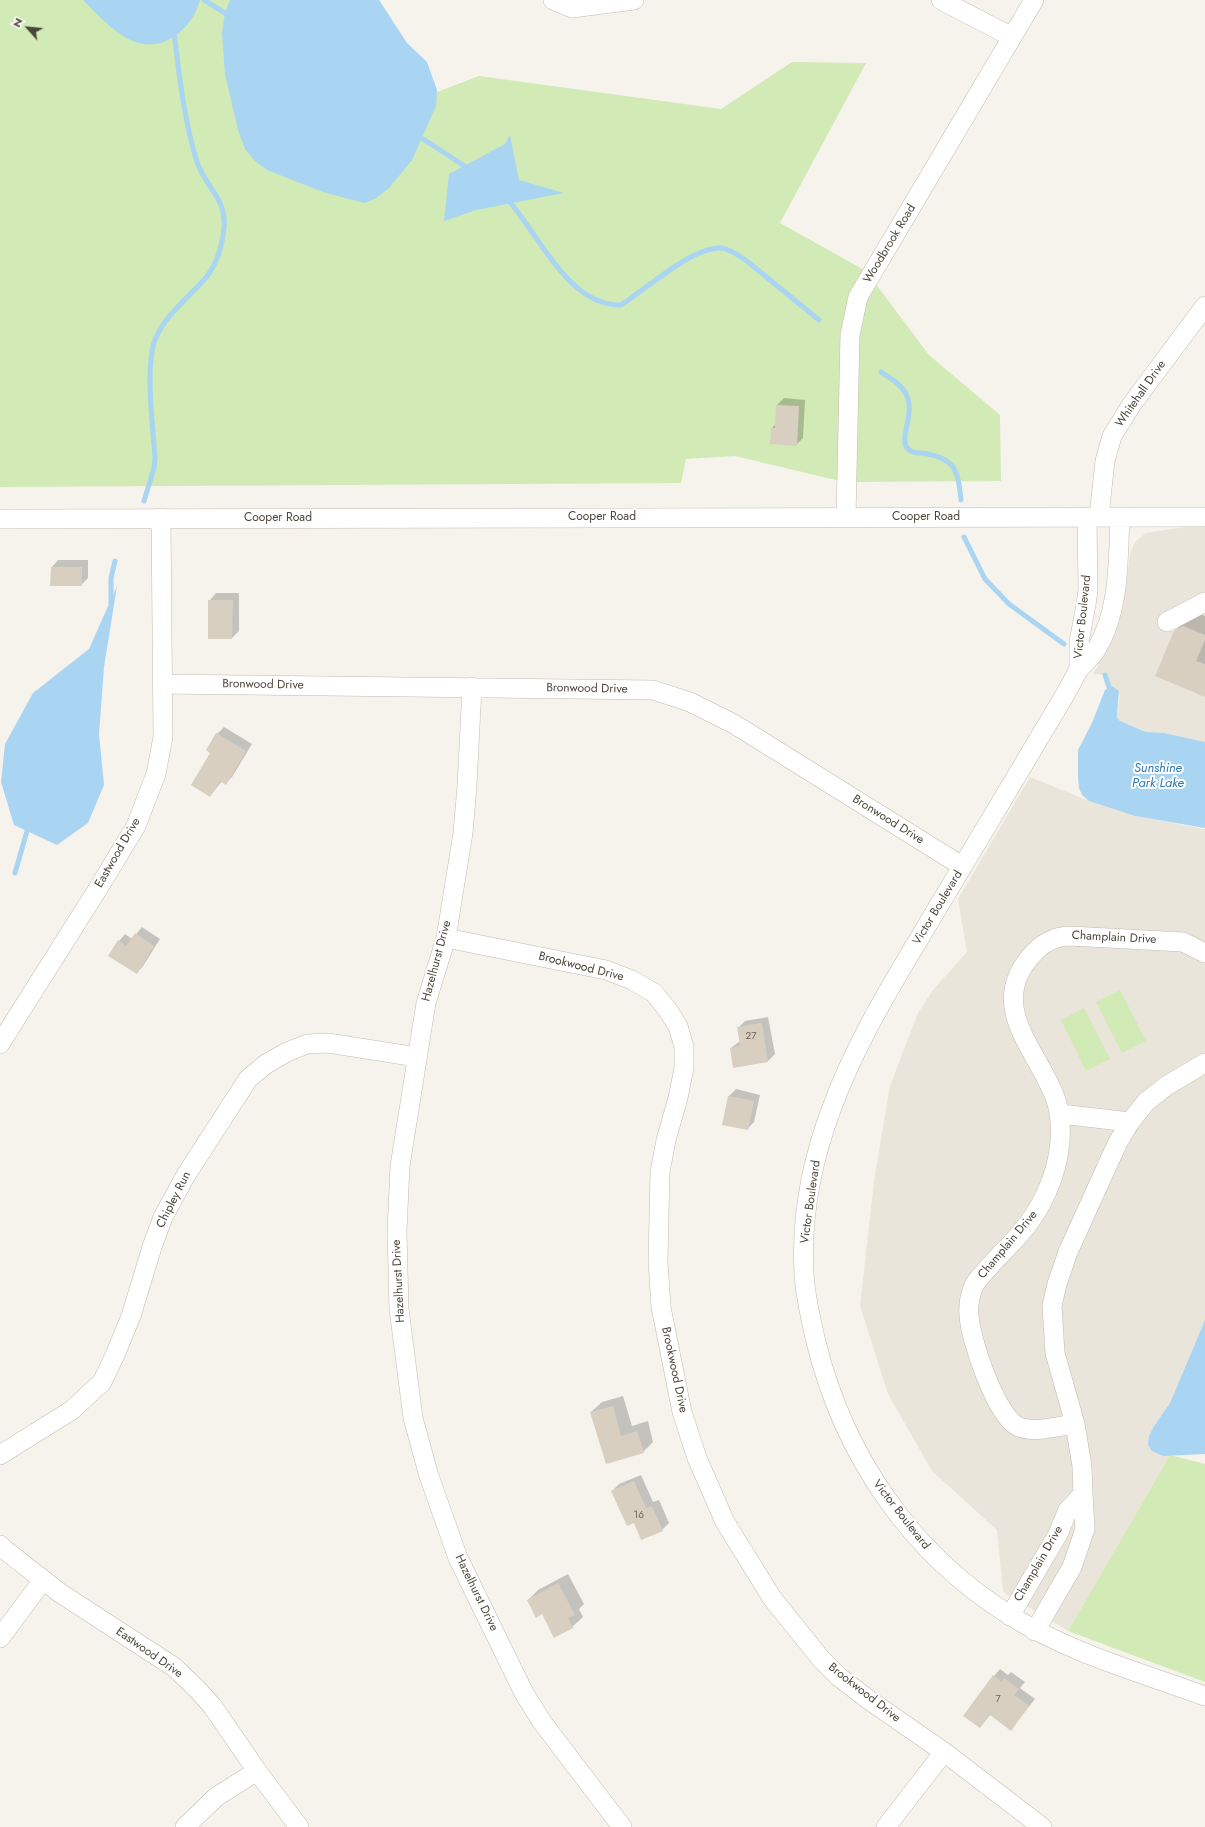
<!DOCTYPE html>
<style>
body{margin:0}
#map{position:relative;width:1205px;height:1827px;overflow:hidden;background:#f6f3ec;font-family:Jost,sans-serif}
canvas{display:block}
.north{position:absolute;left:8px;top:8px;width:40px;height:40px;-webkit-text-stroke:3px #fff;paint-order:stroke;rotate:297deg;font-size:11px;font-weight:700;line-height:16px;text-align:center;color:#4b4439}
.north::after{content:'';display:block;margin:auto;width:14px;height:18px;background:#4b4439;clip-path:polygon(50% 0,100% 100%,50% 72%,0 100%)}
</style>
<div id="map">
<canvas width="1205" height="1827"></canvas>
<div class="north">N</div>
</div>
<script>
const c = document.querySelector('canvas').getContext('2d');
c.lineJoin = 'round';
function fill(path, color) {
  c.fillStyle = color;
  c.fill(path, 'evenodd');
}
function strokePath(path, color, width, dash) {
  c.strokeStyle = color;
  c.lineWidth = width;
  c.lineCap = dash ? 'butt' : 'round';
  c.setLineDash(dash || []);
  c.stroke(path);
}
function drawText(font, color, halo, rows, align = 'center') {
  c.font = font + ' Jost,sans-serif';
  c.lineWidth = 4;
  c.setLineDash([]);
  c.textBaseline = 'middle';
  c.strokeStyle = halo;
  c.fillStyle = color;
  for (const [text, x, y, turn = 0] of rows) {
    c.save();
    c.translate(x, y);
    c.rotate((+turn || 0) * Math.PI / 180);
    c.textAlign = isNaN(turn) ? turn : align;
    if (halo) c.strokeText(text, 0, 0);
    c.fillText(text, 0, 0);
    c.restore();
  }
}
fill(new Path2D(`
 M 1205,524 L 1205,742 L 1164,733 L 1146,732 L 1120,721 L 1117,718 L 1117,713 L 1120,695 L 1112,686 L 1109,687 L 1105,675 L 1093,674 L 1114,636 L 1122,612 L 1130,554 L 1135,542 L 1146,533 Z
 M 1030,777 L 1089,801 L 1135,816 L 1205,829 L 1205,1320 L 1170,1403 L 1154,1426 L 1149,1436 L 1163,1456 L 1170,1455 L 1068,1631 L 1003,1592 L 997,1530 L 932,1471 L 888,1394 L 860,1306 L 874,1181 L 890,1086 L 918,1013 L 933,990 L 967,952 L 958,899 Z`), '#eae5da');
fill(new Path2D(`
 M 0,0 L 379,0 L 437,92 L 479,76 L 721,109 L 792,62 L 866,63 L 780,223 L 866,271 L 929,355 L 1000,415 L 1001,481 L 844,482 L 735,456 L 686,459 L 681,483 L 0,487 Z
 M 1120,990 L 1146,1041 L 1122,1053 L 1096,1002 Z
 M 1084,1008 L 1110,1059 L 1086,1071 L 1061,1020 Z
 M 1170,1455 L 1205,1464 L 1205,1682 L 1068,1631 Z`), '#d2eab5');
fill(new Path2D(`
 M 83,0 L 200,0 C 196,15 188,26 176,35 C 139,62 108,25 83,0 Z
 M 230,0 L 379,0 L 407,43 L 427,62 L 437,90 L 436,106 L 412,160 L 389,188 L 375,199 L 364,203 L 323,192 L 267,170 L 255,161 L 245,149 L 238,130 L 225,74 L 222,33 L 225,13 Z
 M 510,135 L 519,180 L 564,193 L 476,210 L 444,221 L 449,174 L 505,144 Z
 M 117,586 L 104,667 L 99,734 L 104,785 L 88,823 L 57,845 L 14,825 L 1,782 L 5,744 L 33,693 L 89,649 Z
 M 1112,686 L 1119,691 L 1117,713 L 1117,718 L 1120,721 L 1146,732 L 1164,733 L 1205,742 L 1205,828 L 1135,816 L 1089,801 L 1082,795 L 1079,788 L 1078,777 L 1078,750 L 1092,723 L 1105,690 L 1109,687 Z
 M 1205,1320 L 1205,1454 L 1163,1456 L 1152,1451 L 1148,1445 L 1149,1436 L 1154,1426 L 1170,1403 Z`), '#a9d4f2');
fill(new Path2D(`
 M 784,398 L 805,400 L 803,438 L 796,445 L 772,428 L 776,424 L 777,405 Z
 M 58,560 L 88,560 L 88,578 L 81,585 L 51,585 L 52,567 Z
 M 216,593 L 239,593 L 239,631 L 232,638 L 209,638 L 210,600 Z
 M 1198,613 L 1205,616 L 1205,696 L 1175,631 L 1189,617 Z
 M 224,727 L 252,744 L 232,777 L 226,783 L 222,781 L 210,796 L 211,753 L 217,734 Z
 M 142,927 L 160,939 L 143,966 L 137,973 L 119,941 L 125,934 L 132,939 Z
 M 768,1017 L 775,1054 L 768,1061 L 731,1048 L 740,1041 L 738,1028 L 745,1021 Z
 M 736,1089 L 760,1095 L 754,1122 L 747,1129 L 723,1124 L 729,1096 Z
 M 623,1396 L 632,1426 L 648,1421 L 653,1442 L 643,1452 L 606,1463 L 591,1412 L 602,1402 Z
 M 641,1475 L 653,1502 L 659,1500 L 669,1523 L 662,1530 L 634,1522 L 612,1491 L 619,1484 Z
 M 568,1574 L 584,1604 L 579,1609 L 583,1617 L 572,1627 L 543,1613 L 528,1600 L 538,1590 Z
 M 1000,1669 L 1008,1675 L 1011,1672 L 1025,1682 L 1020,1688 L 1035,1699 L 1011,1729 L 991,1714 L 980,1727 L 994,1676 Z`), '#0003');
strokePath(new Path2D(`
 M 204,0 L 230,16
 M 417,135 L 469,169
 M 507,199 C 538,232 567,306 621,305 C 647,289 691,247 721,248 C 731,249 741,257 748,262 L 819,320
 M 881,372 C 890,378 901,384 906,394 C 916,413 899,437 907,448 C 910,452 916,453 921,453 C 955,457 958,470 961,500
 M 144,501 L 154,468 L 155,458 C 153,428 145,367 155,340 C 165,315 186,300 203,281 C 216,267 222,247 224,228 C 227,199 205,186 197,162 C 184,120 179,75 174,31
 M 964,537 L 985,579 L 1009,604 L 1064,644
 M 111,604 L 111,578 L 115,561
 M 1105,675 L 1111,693
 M 15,873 L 29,824`), '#a9d4f2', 5);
fill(new Path2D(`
 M 776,405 L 799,406 L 797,446 L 770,444 L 771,428 L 775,428 Z
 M 51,567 L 82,567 L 82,586 L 50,586 Z
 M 208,600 L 233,600 L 232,639 L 208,639 Z
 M 1183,626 L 1205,635 L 1205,640 L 1196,661 L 1205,664 L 1205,697 L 1155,676 L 1174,631 Z
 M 216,733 L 246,751 L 226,785 L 220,781 L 210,797 L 191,785 L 210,753 L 206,750 Z
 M 135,933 L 154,946 L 137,974 L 108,956 L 118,940 L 126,946 Z
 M 762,1023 L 768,1062 L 733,1068 L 730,1048 L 740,1046 L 737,1027 Z
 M 728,1096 L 754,1101 L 748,1130 L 722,1125 Z
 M 613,1406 L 621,1436 L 637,1431 L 644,1453 L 606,1464 L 590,1412 Z
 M 634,1481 L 646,1508 L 652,1506 L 663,1531 L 641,1540 L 634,1523 L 627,1526 L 611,1491 Z
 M 558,1583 L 575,1615 L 568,1618 L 573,1628 L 554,1638 L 542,1614 L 536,1618 L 527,1600 Z
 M 993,1675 L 1002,1682 L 1004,1678 L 1019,1689 L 1014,1695 L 1029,1706 L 1011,1731 L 990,1715 L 980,1728 L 963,1716 Z`), '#d8cfc1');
const minor = new Path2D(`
 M 553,0 L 572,8 L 634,0
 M 941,0 L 1012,37
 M 846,517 L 850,335 L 858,297 L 1034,0
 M 1087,517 L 1088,590 L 1086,605 L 1079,642 L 1079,669 C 1085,662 1093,656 1097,648 C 1120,610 1118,560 1120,517
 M 1099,517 L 1105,461 L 1112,436 L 1132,404 L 1205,306
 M 0,519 L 1205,517
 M 1167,622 L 1205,602
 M 1079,669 L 1066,693 C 1024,764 981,836 938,907 C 899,973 857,1038 831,1110 C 812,1161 801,1218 804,1273 C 805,1296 811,1320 816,1342 C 844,1456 911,1554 1011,1616 C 1070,1653 1139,1672 1205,1696
 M 163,684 L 653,690 L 690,702 L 734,724 L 962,866
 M 472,687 L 467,786 L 463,833 L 446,938 L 426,1003 L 400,1166 L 397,1231 L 399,1309 L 413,1418 L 429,1476 L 458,1558 L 524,1693 L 542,1722 L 622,1827
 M 446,938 L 606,970 L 632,980 L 654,993 L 667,1009 L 678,1026 L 684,1047 L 684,1068 L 678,1098 L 666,1140 L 660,1172 L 658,1262 L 661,1307 L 682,1412 L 697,1458 L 725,1522 L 772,1598 L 821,1659 L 839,1677 L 869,1700 L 944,1752 L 1042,1827
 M 0,1044 L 99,887 L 136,826 L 156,774 L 163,737 L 161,518
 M 1060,1114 L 1130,1122
 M 1075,1424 C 1058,1426 1033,1434 1017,1426 C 996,1415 970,1339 969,1315 C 968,1305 970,1295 974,1285 C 987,1267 1004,1252 1019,1235 C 1041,1210 1057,1177 1060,1142 C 1061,1127 1060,1111 1055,1097 C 1037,1050 987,1006 1031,956 C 1040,945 1054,936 1070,936 L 1183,942 L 1205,953
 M 0,1455 L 72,1410 L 102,1382 L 115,1355 L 131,1316 L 152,1247 L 163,1217 L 186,1175 L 248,1079 L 266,1064 L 287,1052 L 307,1044 L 328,1043 L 417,1057
 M 1083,1494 L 1082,1466 L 1075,1424 L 1055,1353 L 1052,1306 L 1057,1284 L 1068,1252 L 1117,1144 L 1130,1122 L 1146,1102 L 1166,1086 L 1205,1063
 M 0,1545 L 5,1550 L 60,1593 L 174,1667 L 197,1689 L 213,1707 L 257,1771 L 299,1827
 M 1010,1616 L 1058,1534 L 1068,1510 L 1083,1494 L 1085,1529 L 1072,1567 L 1035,1631
 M 0,1638 L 43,1580
 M 185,1827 L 216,1797 L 257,1771
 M 886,1827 L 944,1752`);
strokePath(minor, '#c2bbae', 20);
strokePath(minor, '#fff', 19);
drawText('10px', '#6e675b', null, [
 ["27",751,1037],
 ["16",639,1516],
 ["7",998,1700]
]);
drawText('12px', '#4b4439', '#fff', [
 ["Woodbrook Road",890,244,-59],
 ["Whitehall Drive",1141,394,-55],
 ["Cooper Road",602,517],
 ["Cooper Road",926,517],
 ["Cooper Road",278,518],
 ["Victor Boulevard",1083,617,-84],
 ["Bronwood Drive",263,685,1],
 ["Bronwood Drive",587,689,1],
 ["Bronwood Drive",888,820,32],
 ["Eastwood Drive",118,853,-60],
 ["Victor Boulevard",938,908,-59],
 ["Champlain Drive",1114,938,3],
 ["Hazelhurst Drive",437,961,-75],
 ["Brookwood Drive",581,967,14],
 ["Chipley Run",174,1200,-63],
 ["Victor Boulevard",811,1202,-82],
 ["Champlain Drive",1008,1245,-50],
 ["Hazelhurst Drive",399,1281,-93],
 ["Brookwood Drive",674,1370,78],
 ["Victor Boulevard",901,1515,52],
 ["Champlain Drive",1039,1564,-60],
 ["Hazelhurst Drive",476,1593,64],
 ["Eastwood Drive",149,1653,35],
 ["Brookwood Drive",864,1693,38]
]);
drawText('italic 13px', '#2e7ab2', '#fff', [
 ["Sunshine",1158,769],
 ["Park Lake",1158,784]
]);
</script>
